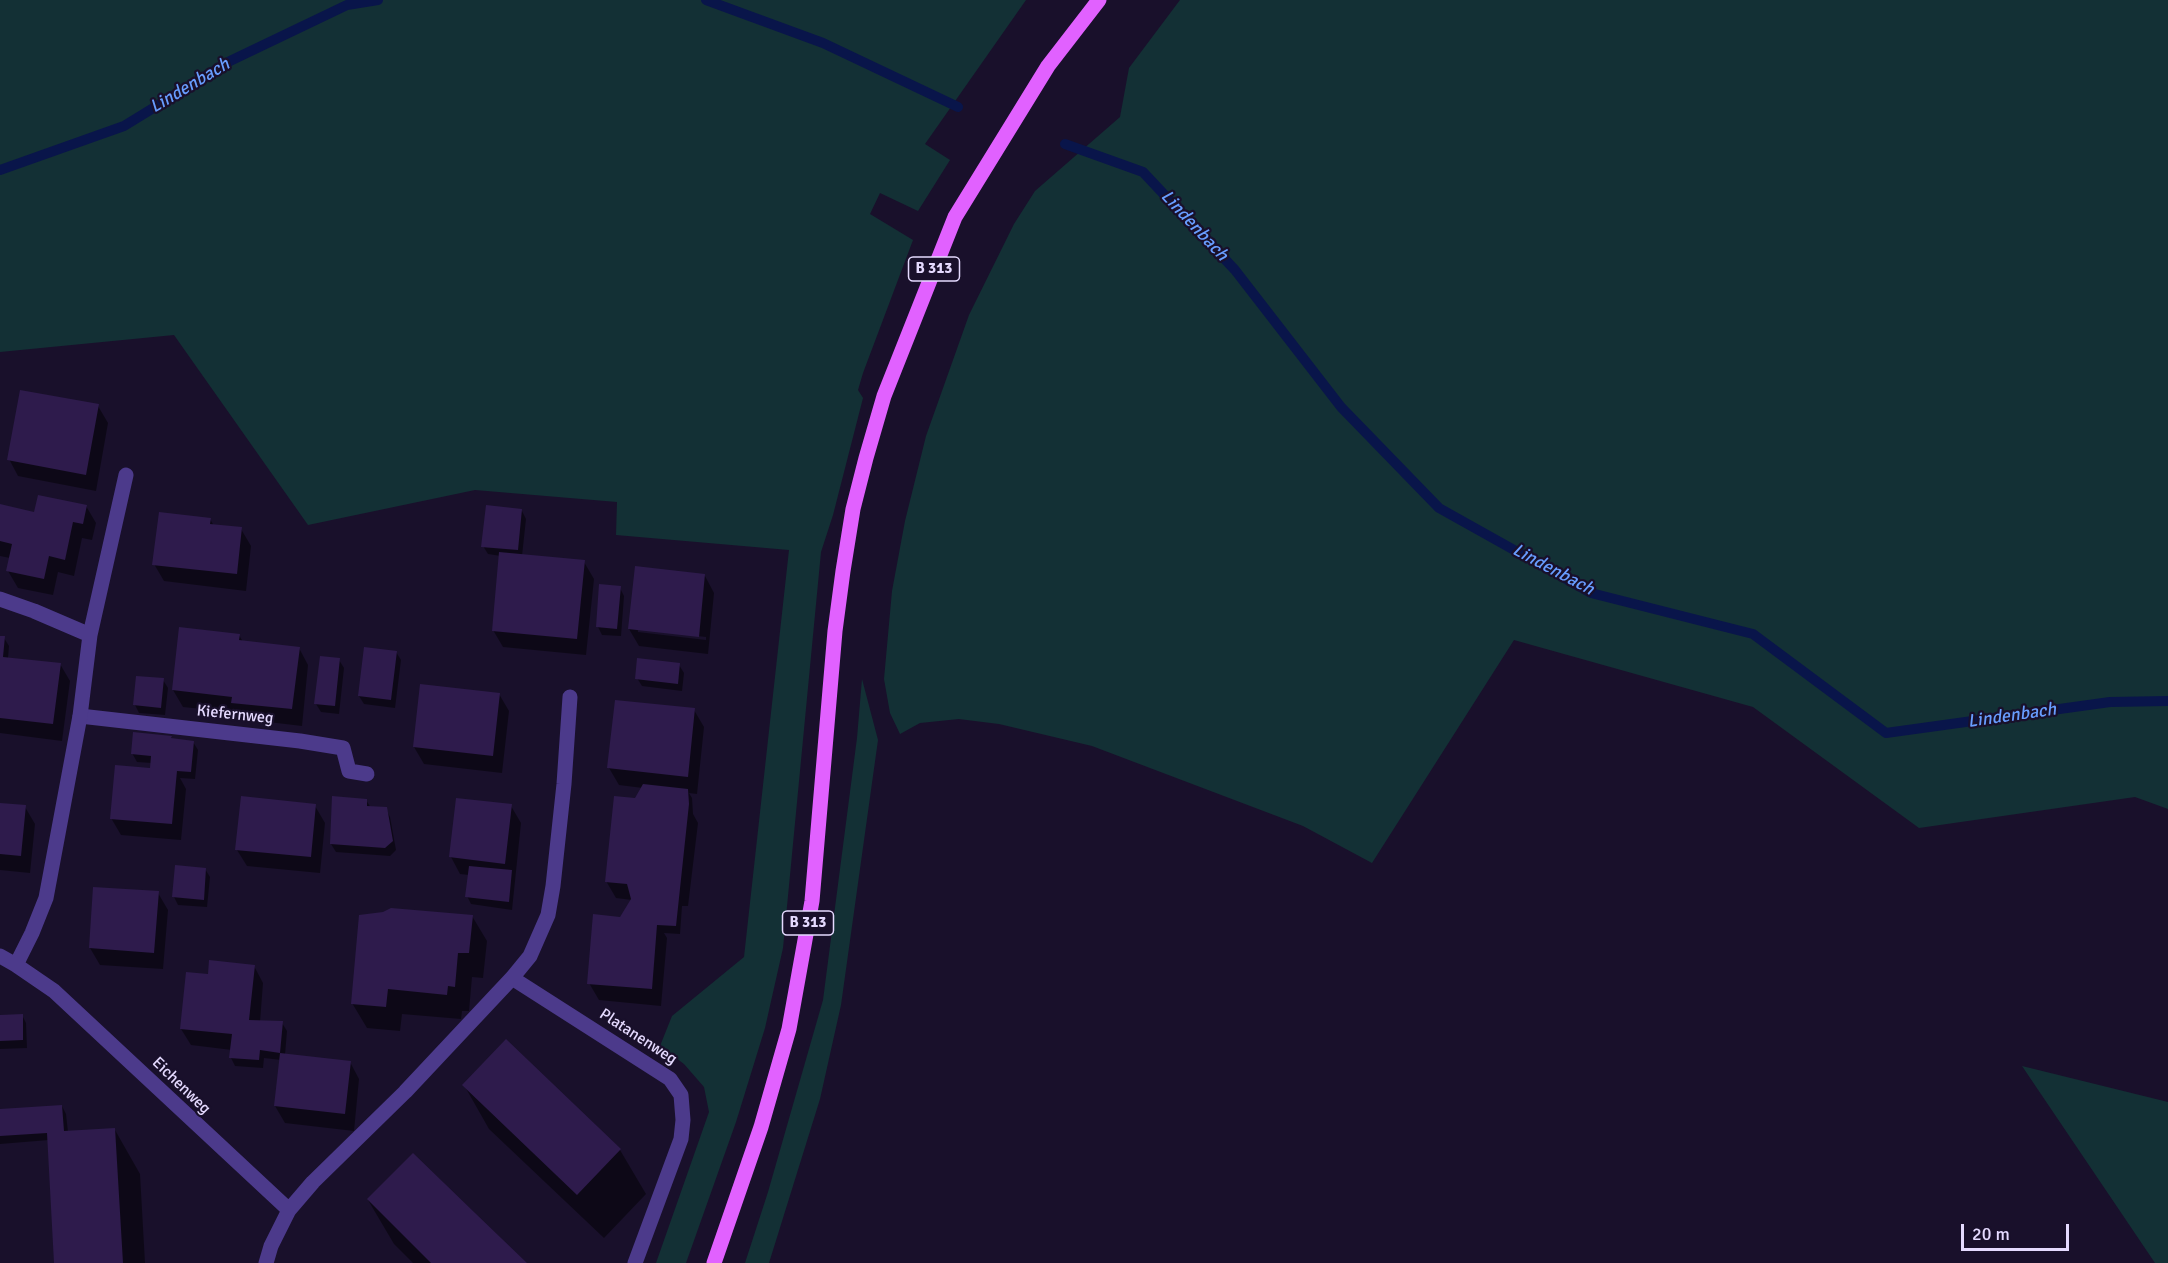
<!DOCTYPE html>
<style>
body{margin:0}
#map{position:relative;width:2168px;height:1263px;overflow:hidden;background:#19102b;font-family:Signika,sans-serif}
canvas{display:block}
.scale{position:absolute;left:1961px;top:1224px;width:108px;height:27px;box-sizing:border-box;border:3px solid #e5daff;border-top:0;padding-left:8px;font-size:18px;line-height:21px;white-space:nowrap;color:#e5daff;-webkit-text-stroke:4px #19102b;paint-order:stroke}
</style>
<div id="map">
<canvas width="2168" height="1263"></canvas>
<div class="scale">20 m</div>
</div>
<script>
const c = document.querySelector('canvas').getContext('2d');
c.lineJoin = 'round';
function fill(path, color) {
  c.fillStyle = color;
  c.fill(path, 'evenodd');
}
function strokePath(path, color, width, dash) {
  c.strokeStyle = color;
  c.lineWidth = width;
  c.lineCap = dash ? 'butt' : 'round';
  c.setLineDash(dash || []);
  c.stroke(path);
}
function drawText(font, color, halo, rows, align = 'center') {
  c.font = font + ' Signika,sans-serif';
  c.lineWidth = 4.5;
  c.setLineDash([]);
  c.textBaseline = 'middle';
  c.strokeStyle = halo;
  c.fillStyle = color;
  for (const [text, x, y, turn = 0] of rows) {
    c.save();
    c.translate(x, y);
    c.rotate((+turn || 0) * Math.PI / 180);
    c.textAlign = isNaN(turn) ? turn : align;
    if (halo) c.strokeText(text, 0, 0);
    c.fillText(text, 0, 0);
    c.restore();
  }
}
fill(new Path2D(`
 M 0,0 L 1026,0 L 925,144 L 950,160 L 918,211 L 880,193 L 870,214 L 913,240 L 863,373 L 858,390 L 863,398 L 833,515 L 821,552 L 783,948 L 765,1028 L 736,1122 L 686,1263 L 656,1263 L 709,1112 L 704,1087 L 684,1064 L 660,1046 L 672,1016 L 744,957 L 789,550 L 616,535 L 617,502 L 475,490 L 308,525 L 174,335 L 0,352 Z
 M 1180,0 L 2168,0 L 2168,809 L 2135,797 L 1919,828 L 1753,707 L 1514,640 L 1372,863 L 1303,826 L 1092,746 L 999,724 L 959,719 L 920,723 L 900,734 L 890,713 L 884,679 L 892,591 L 905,521 L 926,436 L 969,315 L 1014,224 L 1035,191 L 1120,117 L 1129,68 Z
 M 862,679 L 878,740 L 841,1005 L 820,1099 L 769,1263 L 745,1263 L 768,1192 L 823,1000 L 857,738 Z
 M 2022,1066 L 2168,1102 L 2168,1263 L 2155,1263 Z`), '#133035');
fill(new Path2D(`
 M 98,406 L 108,423 L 96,491 L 18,476 L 9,459 Z
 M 0,506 L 35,514 L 86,506 L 96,523 L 92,540 L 82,538 L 74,576 L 58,572 L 53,595 L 18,588 L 8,571 L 10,558 L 0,556 Z
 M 522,511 L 526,519 L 522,556 L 584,562 L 594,579 L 586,655 L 503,647 L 493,630 L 501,556 L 488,554 L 483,546 Z
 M 210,519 L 214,526 L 241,529 L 251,546 L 246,591 L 164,581 L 154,564 Z
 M 636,568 L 705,576 L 714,593 L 708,654 L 639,646 L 629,629 ZM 638,629 L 706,637 L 706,640 L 638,632 Z
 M 620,588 L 624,596 L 621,636 L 602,635 L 598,627 Z
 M 239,635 L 243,642 L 299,648 L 308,665 L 302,726 L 243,719 L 239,713 L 183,707 L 173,690 Z
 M 0,637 L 4,638 L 9,646 L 8,658 L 60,664 L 70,681 L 62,741 L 0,733 Z
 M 396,652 L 401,660 L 395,708 L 364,704 L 359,696 Z
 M 339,660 L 344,668 L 339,714 L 321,712 L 316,704 Z
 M 679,665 L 684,673 L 682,691 L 642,686 L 637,678 Z
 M 163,680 L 168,688 L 165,715 L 139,713 L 135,705 Z
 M 499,694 L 509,711 L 502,773 L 424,764 L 414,747 Z
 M 694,710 L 704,727 L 697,794 L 689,793 L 692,798 L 693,814 L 698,823 L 688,906 L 682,906 L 680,934 L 664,933 L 667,938 L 661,1006 L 599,1000 L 589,983 L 621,918 L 632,900 L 616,898 L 606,881 L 636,800 L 643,788 L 619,785 L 609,768 Z
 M 171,737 L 172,740 L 193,742 L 198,750 L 195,779 L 180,778 L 186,789 L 181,840 L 121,835 L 111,818 L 152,770 L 152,763 L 137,762 L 132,753 Z
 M 366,800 L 371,808 L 386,809 L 390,817 L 396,850 L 390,856 L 336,852 L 331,844 Z
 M 0,804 L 25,807 L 35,824 L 30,873 L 0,870 Z
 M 315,806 L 325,823 L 320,873 L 247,866 L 237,850 Z
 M 511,806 L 521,823 L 512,910 L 471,904 L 467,896 L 469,875 L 460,874 L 451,857 Z
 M 205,869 L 210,877 L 207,907 L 178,905 L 174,897 Z
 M 158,893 L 168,910 L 163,969 L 100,965 L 90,948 Z
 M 472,916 L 487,941 L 483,978 L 472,977 L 469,1011 L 462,1011 L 461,1019 L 402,1014 L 400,1031 L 367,1028 L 352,1003 Z
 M 254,966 L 263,983 L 260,1022 L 282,1023 L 287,1031 L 285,1055 L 350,1062 L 359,1079 L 354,1131 L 285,1123 L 275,1106 L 281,1060 L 264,1058 L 263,1068 L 235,1066 L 231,1058 L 232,1050 L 191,1045 L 181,1029 L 209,976 Z
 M 22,1015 L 26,1023 L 27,1048 L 0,1049 L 0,1016 Z
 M 506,1041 L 620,1150 L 646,1194 L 604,1238 L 489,1129 L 464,1085 Z
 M 62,1106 L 66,1114 L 68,1132 L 115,1130 L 140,1174 L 145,1263 L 56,1263 L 49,1140 L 0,1144 L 0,1110 Z
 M 368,1200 L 525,1263 L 413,1263 L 394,1244 Z`), '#0007');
strokePath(new Path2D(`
 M 706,0 L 823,43 L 958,107
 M 1065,144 L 1143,172 L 1235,270 L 1341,407 L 1439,508 L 1591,593 L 1753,634 L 1886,733 L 2110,702 L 2168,701
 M 0,170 L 124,126 L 230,61 L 347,5 L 378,0`), '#09154a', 10);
fill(new Path2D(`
 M 20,390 L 99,404 L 86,475 L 7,460 Z
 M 38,495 L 87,505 L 83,524 L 73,522 L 65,560 L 49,556 L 44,579 L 6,571 L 12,544 L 0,541 L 0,504 L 34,512 Z
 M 486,505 L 522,509 L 518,550 L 481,547 Z
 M 159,512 L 211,518 L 210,524 L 242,527 L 237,574 L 152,565 Z
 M 499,552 L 585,560 L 577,639 L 492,631 Z
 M 635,566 L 705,574 L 699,637 L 628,629 Z
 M 599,584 L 621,586 L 617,629 L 596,627 Z
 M 179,627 L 240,634 L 239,640 L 300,647 L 292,709 L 231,703 L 232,697 L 172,690 Z
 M 0,636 L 5,636 L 3,657 L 61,663 L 53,724 L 0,718 Z
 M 364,647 L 397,651 L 391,700 L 358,696 Z
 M 320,656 L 340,658 L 335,706 L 314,704 Z
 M 637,658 L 680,663 L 678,684 L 635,679 Z
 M 136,676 L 164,678 L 161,708 L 133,705 Z
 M 420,684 L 500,693 L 493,756 L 413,747 Z
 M 615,700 L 695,708 L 688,777 L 607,768 Z
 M 133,732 L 172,736 L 171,738 L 194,741 L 191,772 L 177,771 L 172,824 L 110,819 L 115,765 L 150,768 L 151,756 L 131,754 Z
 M 643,784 L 688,789 L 689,804 L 676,926 L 657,925 L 652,989 L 587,984 L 593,914 L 620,917 L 631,899 L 627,884 L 605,882 L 614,796 L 635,798 Z
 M 241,796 L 316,804 L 311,857 L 235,850 Z
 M 332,796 L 367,799 L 367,806 L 387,807 L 393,841 L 385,848 L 330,844 Z
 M 456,798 L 512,804 L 505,864 L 449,857 Z
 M 0,803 L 26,805 L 21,856 L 0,854 Z
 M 175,865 L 206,868 L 204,900 L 172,897 Z
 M 469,866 L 512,870 L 509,902 L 465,897 Z
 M 93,887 L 159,891 L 154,953 L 89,948 Z
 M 391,908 L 473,915 L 469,953 L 458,953 L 455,987 L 448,986 L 447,995 L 388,989 L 386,1007 L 351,1004 L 359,915 L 383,912 Z
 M 209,960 L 255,965 L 249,1020 L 283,1021 L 280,1053 L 260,1050 L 259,1060 L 229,1058 L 232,1034 L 180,1029 L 186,972 L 208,974 Z
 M 23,1014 L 23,1040 L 0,1041 L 0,1015 Z
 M 506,1039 L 621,1149 L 577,1195 L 462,1085 Z
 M 280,1053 L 351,1061 L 345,1114 L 274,1106 Z
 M 62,1105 L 64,1131 L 115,1128 L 123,1263 L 54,1263 L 47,1133 L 0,1136 L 0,1109 Z
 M 413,1153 L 475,1213 L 527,1263 L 431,1263 L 367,1199 Z`), '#2e1b4c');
strokePath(new Path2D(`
 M 80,716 L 300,741 L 343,748 L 349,771 L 367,774`), '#4c3a8b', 15);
strokePath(new Path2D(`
 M 0,599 L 34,611 L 90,635 L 126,475
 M 0,956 L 16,965 L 54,991 L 289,1210 L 271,1246 L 266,1263
 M 16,965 L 32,933 L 46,898 L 80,716 L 90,635
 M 512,978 L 670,1079 L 681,1095 L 683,1120 L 681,1139 L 635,1263
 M 289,1210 L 313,1182 L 405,1092 L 512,978 L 530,956 L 548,915 L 553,886 L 564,784 L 570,697`), '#4c3a8b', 15);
strokePath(new Path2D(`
 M 714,1263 L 761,1127 L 789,1029 L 812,901 L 835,631 L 843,571 L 853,509 L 866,458 L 884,396 L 955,217 L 1048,66 L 1099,0`), '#e161ff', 15);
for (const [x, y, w] of [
 [934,269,51],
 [808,923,51]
]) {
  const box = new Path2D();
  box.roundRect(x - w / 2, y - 12, w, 24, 4.5);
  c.fillStyle = '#19102b';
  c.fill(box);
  strokePath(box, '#e5daff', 1.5);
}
drawText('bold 15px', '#e5daff', null, [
 ["B 313",934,269],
 ["B 313",808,923]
]);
drawText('16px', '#e5daff', '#19102b', [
 ["Kiefernweg",235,715,6],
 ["Platanenweg",638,1037,33],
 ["Eichenweg",181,1086,44]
]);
drawText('italic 18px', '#689dff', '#19102b', [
 ["Lindenbach",190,86,-31],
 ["Lindenbach",1194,226,47],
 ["Lindenbach",1553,570,28],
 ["Lindenbach",2012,716,-8]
]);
</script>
